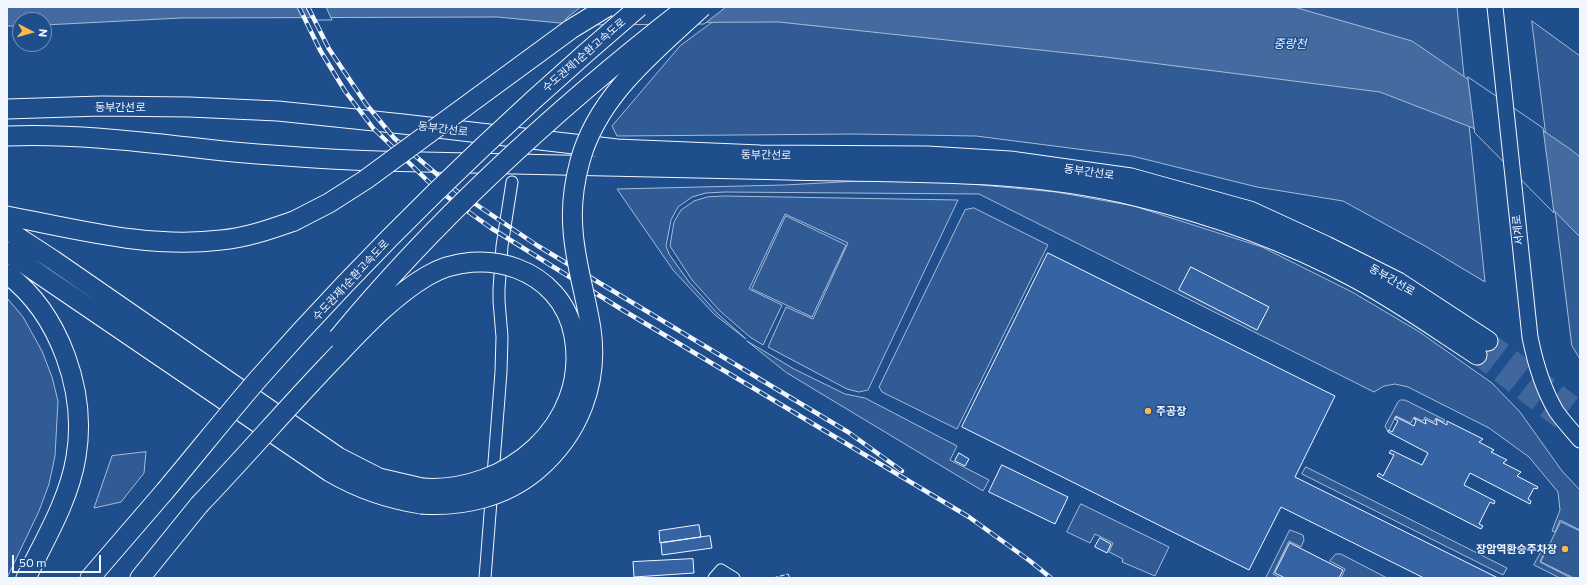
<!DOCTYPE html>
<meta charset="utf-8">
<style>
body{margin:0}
#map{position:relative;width:1587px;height:585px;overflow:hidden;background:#1f4e8c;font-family:Commissioner,sans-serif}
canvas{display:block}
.frame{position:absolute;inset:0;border:8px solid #f2f6ff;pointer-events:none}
.north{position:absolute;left:12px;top:12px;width:40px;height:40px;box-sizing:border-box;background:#1f4e8c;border:1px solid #7391ba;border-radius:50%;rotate:96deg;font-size:11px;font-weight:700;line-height:16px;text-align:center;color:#f2f6ff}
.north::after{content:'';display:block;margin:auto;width:14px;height:18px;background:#ffb74d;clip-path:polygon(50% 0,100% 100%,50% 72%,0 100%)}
.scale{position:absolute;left:12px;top:555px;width:89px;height:18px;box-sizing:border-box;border:2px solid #f2f6ff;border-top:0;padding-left:5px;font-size:12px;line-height:14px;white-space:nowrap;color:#f2f6ff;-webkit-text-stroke:3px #1f4e8c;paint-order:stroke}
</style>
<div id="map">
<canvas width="1587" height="585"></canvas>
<div class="frame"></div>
<div class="north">N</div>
<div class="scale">50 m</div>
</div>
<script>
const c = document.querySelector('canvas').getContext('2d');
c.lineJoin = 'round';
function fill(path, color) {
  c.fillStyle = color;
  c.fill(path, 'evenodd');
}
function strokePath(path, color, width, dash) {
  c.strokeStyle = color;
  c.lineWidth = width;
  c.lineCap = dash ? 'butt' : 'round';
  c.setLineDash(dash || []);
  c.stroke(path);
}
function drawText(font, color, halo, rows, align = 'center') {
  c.font = font + ' Commissioner,"Noto Sans KR",sans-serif';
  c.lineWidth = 3;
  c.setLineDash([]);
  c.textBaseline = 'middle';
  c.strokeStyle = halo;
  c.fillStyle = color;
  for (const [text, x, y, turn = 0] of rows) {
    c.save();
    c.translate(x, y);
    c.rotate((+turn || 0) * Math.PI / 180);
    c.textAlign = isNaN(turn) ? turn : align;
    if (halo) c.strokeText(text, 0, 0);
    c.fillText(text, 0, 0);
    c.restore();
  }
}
const built = new Path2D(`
 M 733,7 L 1457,7 L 1485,282 L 1425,246 L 1343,201 L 1257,187 L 1132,156 L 976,136 L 854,134 L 617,136 L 612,126 L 680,46 Z
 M 1532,21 L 1580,56 L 1580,359 L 1572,346 Z
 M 879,180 L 939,181 L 1056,192 L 1134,206 L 1262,247 L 1352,292 L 1418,331 L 1492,383 L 1520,412 L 1562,471 L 1580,490 L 1580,530 L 1560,520 L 1555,532 L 1552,531 L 1560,510 L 1558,492 L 1529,457 L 1489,428 L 1408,387 L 1395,384 L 1384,386 L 1374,392 L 979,194 L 725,192 L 706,193 L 692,197 L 678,207 L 671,220 L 666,246 L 669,254 L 689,282 L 717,313 L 746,339 L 715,315 L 673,270 L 617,189 L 784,185 Z
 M 724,196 L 958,200 L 868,390 L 859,392 L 847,389 L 768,347 L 786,307 L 813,319 L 848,243 L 785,214 L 749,289 L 782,305 L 763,345 L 750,337 L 720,311 L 692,280 L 670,246 L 674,222 L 681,210 L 694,201 L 707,197 Z
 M 974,208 L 1048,245 L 957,429 L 882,392 L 879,387 L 965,210 Z
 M 786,216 L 846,245 L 812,317 L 752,289 Z
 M 7,298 L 23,317 L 42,351 L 52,377 L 58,401 L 55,456 L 49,484 L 39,511 L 7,578 Z
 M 747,341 L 794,369 L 845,394 L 865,398 L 957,446 L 950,460 L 989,480 L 983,491 L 787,373 Z
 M 1401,400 L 1405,400 L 1445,420 L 1444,422 L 1436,418 L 1434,422 L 1425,417 L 1423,421 L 1414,417 L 1411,423 L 1396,416 L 1388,432 L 1385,426 L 1398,402 Z
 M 146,452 L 144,473 L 121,502 L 94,508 L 112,456 Z
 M 1306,467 L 1507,568 L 1503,575 L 1302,474 Z
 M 1081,504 L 1169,547 L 1155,576 L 1122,562 L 1123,559 L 1109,552 L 1113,543 L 1095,534 L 1090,543 L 1067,532 Z
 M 1561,522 L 1580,531 L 1580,578 L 1574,578 L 1541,562 Z
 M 1290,530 L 1303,535 L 1304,540 L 1301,547 L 1289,541 L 1273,574 L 1281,578 L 1266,578 Z
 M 1543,549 L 1545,551 L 1540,562 L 1571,578 L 1560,578 L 1534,565 Z
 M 1336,554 L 1341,554 L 1387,578 L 1341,578 L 1345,569 L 1330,561 Z`);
fill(built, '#305b95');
strokePath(built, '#a8bbd7', 1);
const water = new Path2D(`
 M 7,7 L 1294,7 L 1412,41 L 1570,149 L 1580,157 L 1580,237 L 1473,128 L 1380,92 L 1105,57 L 779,22 L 560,23 L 497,17 L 181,18 L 44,25 L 44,20 L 20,20 L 20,26 L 7,26 Z`);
fill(water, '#446ba0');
strokePath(water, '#a8bbd7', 1);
const pier = new Path2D(`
 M 306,7 L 326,7 L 332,20 L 313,20 Z
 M 581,7 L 726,7 L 704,24 L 569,25 L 566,19 Z
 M 1468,77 L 1543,128 L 1554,213 L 1475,133 Z`);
fill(pier, '#1f4e8c');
strokePath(pier, '#a8bbd7', 1);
const building = new Path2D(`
 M 1048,253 L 1335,396 L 1295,477 L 1498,578 L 1424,578 L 1281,507 L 1249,570 L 962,427 Z
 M 1191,267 L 1269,307 L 1257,330 L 1179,290 Z
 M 1396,417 L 1414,426 L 1416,421 L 1414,418 L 1426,424 L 1425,419 L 1437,425 L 1436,419 L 1447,425 L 1447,421 L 1483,439 L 1479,442 L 1494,450 L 1491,452 L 1507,460 L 1503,463 L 1521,472 L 1517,476 L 1538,487 L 1537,489 L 1534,488 L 1528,499 L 1531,501 L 1530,504 L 1470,473 L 1464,485 L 1495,501 L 1494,504 L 1490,502 L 1479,524 L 1483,526 L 1481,529 L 1377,476 L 1379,473 L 1383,476 L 1394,455 L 1389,453 L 1391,450 L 1422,465 L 1428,453 L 1388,432 L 1389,430 L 1392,432 L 1398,421 L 1395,419 Z
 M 959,453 L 969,459 L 965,466 L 955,461 Z
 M 1002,465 L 1068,497 L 1055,524 L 989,492 Z
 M 699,525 L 701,537 L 660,543 L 659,531 Z
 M 710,536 L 712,548 L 662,555 L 661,543 Z
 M 1100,538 L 1111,544 L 1107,553 L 1095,547 Z
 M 1290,543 L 1343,570 L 1339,578 L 1285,578 L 1275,573 Z
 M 693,559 L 694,573 L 634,577 L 633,562 Z`);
fill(building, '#3563a3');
strokePath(building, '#f2f6ff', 1);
strokePath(new Path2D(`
 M 1488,341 L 1580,411
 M 1477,355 L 1566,424`), '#3f679d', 19, [19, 10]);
const street = new Path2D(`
 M 485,578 L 501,372 L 502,337 L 499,301 L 499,289 L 502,246 L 512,182
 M 714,578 L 721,570 L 734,578`);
const secondary = new Path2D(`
 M 1495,7 L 1530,337 C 1535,362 1543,389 1556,411 C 1563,421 1572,431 1580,440`);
const highway = new Path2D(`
 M 7,109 L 101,106 L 189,107 L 278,111 L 403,124 L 617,149 L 760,155 L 927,156 L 1010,161 L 1131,178 L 1250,211 L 1326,246 L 1398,282 L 1488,341
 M 7,136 C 83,133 158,144 234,152 C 282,156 330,160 378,161 C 515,164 651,167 788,170 C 905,173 1020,168 1135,196 C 1211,214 1287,241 1355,278 C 1398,301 1437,329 1477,355
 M 7,216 C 77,229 149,249 221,240 C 246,238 271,229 294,221
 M 7,230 L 53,260 L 338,457 L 379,478 L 422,488
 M 7,252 L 330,472 C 359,489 389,499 421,504
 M 7,274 C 60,314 87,392 76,457 C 69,500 45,539 26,578
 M 90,578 L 165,491
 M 140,578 L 199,505`);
strokePath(street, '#f2f6ff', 13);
strokePath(secondary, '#f2f6ff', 17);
strokePath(highway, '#f2f6ff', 21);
strokePath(street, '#1f4e8c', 11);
strokePath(secondary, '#1f4e8c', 15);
strokePath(highway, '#1f4e8c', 19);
const rail = new Path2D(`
 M 299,7 L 320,50 L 345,91 L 373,128 L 435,188 L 491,228 L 621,309 L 969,517 L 1030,561 L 1051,578
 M 308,7 L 329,49 L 366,104 L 394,138 L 459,193 L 538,246 L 848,432 L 902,471`);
strokePath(rail, '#f2f6ff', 4.5);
strokePath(rail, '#1f4e8c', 3, [9]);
const highwayBridge = new Path2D(`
 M 294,221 L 329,203 L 365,180 L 571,29 L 607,7
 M 338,338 C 440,214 561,105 687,7
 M 165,491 C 197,453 227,415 259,378 C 376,245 504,122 639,7
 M 421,504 C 463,507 505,497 537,470 C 579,434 599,383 591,329 C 586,296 575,263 573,230 C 571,207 574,183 580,161 C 598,95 654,52 702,7
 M 199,505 C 244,458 286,409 331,362 C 360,332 390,298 427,276 C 482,244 562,268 574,336 C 590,425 506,494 422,488`);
strokePath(highwayBridge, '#f2f6ff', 21, []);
strokePath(highwayBridge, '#1f4e8c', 19);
strokePath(new Path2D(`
 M 773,578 L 788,574 L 790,578`), '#f2f6ff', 1, [5, 2]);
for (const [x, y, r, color] of [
 [1148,411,4,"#ffb74d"],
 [1565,549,4,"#ffb74d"]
]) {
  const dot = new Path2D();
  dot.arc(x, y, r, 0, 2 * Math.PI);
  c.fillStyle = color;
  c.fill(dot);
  strokePath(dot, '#1f4e8c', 1.5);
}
drawText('11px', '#f2f6ff', '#1f4e8c', [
 ["수도권제1순환고속도로",584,55,-41],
 ["동부간선로",120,107],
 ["동부간선로",443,129,7],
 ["동부간선로",766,155,1],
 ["동부간선로",1089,172,8],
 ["서계로",1518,230,-96],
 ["수도권제1순환고속도로",351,280,-47],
 ["동부간선로",1392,280,30]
]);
drawText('bold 11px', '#f2f6ff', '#1f4e8c', [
 ["주공장",1156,411],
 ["장암역환승주차장",1557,549,"right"]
], 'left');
drawText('italic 12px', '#f2f6ff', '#1f4e8c', [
 ["중랑천",1290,44]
]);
</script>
